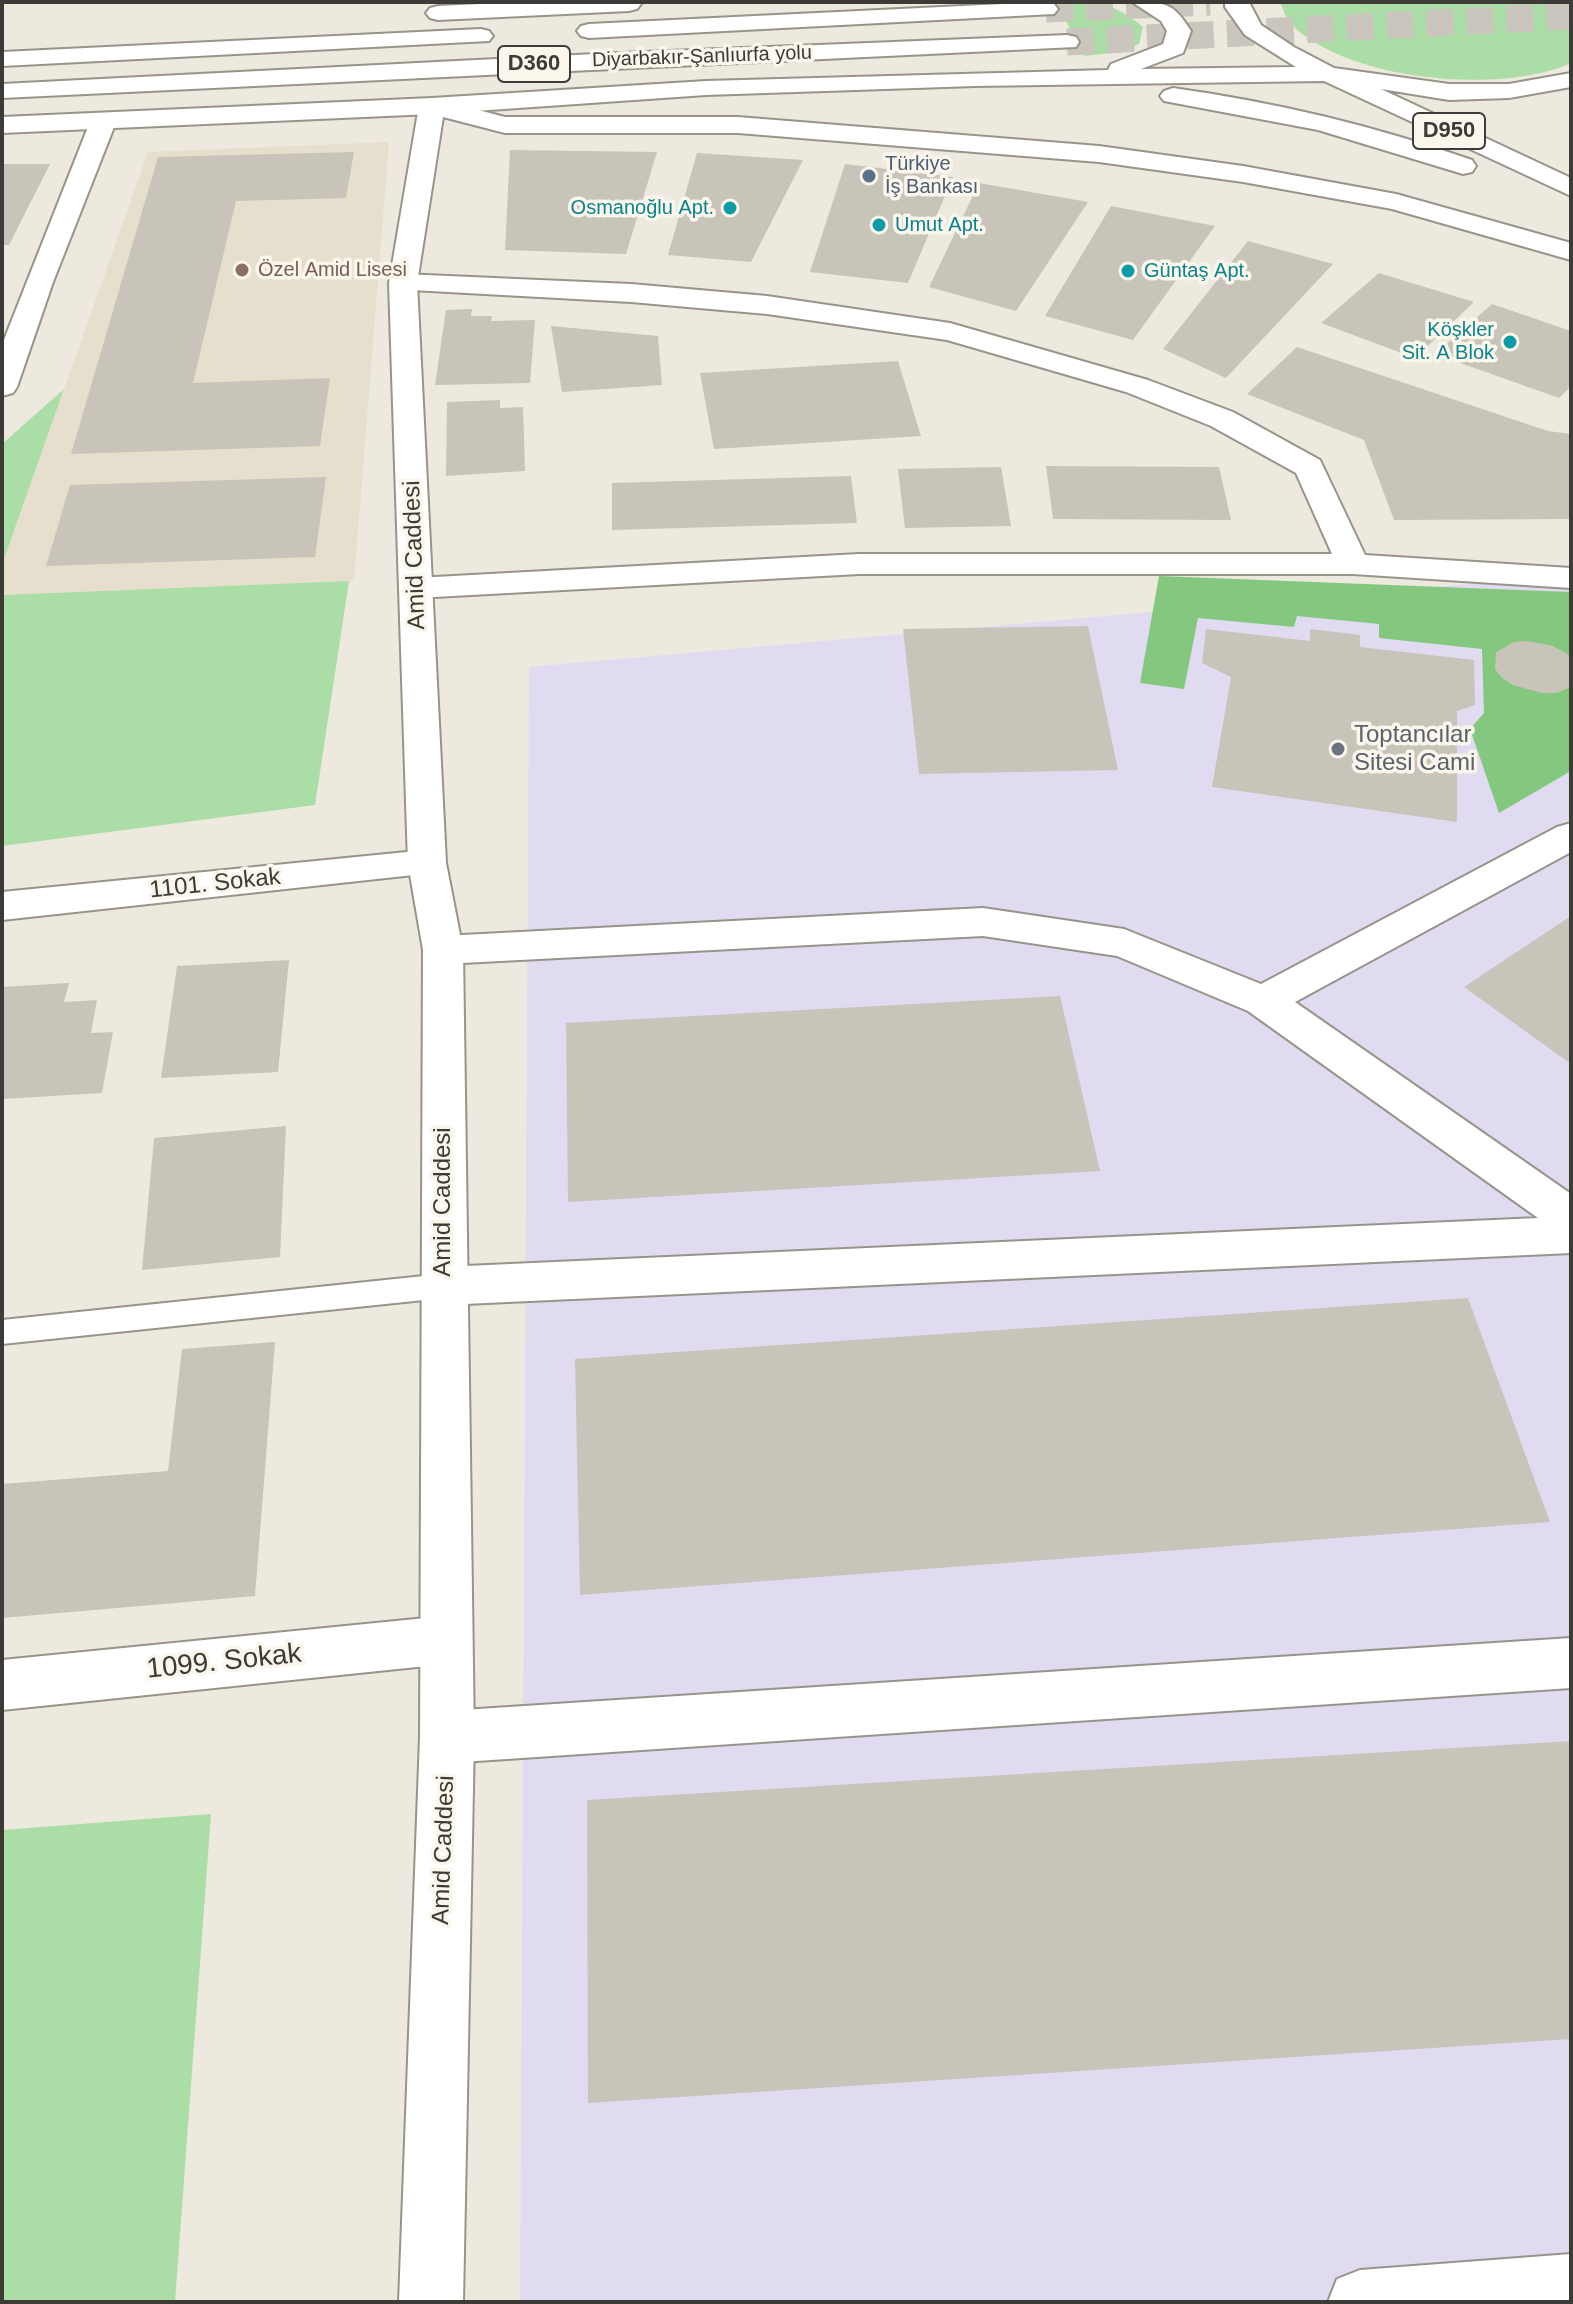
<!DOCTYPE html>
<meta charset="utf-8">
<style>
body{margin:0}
#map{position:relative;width:1573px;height:2304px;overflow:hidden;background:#ede9de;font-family:Helvetica,sans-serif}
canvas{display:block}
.frame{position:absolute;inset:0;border:4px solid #3d3b37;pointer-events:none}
</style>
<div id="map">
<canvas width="1573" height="2304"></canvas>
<div class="frame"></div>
</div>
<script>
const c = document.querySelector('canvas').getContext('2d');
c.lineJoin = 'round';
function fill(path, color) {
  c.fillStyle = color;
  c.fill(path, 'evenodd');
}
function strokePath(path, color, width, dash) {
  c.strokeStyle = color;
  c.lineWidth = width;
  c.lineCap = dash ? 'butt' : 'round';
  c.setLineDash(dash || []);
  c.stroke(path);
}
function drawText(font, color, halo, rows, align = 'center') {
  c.font = font + ' Helvetica,sans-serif';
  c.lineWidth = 7;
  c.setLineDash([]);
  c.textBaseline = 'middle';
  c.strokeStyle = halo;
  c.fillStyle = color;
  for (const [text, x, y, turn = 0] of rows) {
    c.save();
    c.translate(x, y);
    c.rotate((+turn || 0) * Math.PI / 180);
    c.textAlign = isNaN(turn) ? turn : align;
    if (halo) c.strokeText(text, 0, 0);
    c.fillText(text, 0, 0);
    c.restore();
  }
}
fill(new Path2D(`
 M 1571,575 L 1571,2302 L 520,2302 L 529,667 Z`), '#e0dbf1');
fill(new Path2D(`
 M 389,142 L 354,581 L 2,595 L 2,565 L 148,152 Z`), '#e7dfcd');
fill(new Path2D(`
 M 1056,2 C 1094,2 1113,1 1143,27 L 1139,44 L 1120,52 L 1084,56 Z
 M 1280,2 L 1571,2 L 1571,63 C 1500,95 1347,81 1291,24 C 1286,18 1283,9 1280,2 Z
 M 64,389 L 2,565 L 2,444 Z
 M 349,581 L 315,805 L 2,846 L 2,595 Z
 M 211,1814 L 175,2302 L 2,2302 L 2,1830 Z`), '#abdea6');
fill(new Path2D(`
 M 1159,576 L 1571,592 L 1571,771 L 1499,813 L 1470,729 L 1484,713 L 1482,649 L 1379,638 L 1379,624 L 1297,616 L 1294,627 L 1198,618 L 1184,689 L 1140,683 Z`), '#84c87f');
fill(new Path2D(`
 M 510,150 L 657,152 L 626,254 L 505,250 Z
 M 354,152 L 346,198 L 236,201 L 193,383 L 330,378 L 320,446 L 71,454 L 158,157 Z
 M 697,153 L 803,160 L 751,262 L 668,255 Z
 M 2,164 L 50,164 L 9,245 L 2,245 Z
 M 845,164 L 953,177 L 908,283 L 810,272 Z
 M 979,183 L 1088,202 L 1016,311 L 929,287 Z
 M 1111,206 L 1215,226 L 1133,340 L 1045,316 Z
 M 1248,241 L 1333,264 L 1226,378 L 1163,349 Z
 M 1379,273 L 1474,302 L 1415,358 L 1321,323 Z
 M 1492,304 L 1571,331 L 1571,386 L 1559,398 L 1435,354 Z
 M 472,309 L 471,316 L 492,316 L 491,321 L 535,320 L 530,383 L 435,385 L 446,310 Z
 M 551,326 L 658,336 L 662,385 L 562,392 Z
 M 1297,347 L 1548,431 L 1571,434 L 1571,519 L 1394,520 L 1364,440 L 1247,394 Z
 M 898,361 L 921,436 L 714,449 L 700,373 Z
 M 500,400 L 500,408 L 523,407 L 525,471 L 446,476 L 447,402 Z
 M 1046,466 L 1219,467 L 1231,520 L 1053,519 Z
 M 1001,467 L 1011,526 L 905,528 L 898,469 Z
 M 851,476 L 857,523 L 612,530 L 612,483 Z
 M 326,477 L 315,557 L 46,566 L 70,485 Z
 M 1088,626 L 1118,770 L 919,774 L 903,629 Z
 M 1206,629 L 1310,641 L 1310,629 L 1360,635 L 1360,647 L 1474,660 L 1475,705 L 1457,711 L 1457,822 L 1212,787 L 1231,677 L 1202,663 Z
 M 1527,641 L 1553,646 L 1571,656 L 1571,687 L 1557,693 L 1542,693 L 1513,685 L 1502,678 L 1495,669 L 1496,652 L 1514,642 Z
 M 1571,916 L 1571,1064 L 1464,987 Z
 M 289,960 L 278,1072 L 161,1078 L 177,966 Z
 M 69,983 L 64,1002 L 97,1000 L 91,1033 L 113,1032 L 102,1093 L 2,1099 L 2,987 Z
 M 1060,996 L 1100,1171 L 568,1202 L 566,1023 Z
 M 286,1126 L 280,1257 L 142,1270 L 154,1138 Z
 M 1468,1298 L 1550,1522 L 580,1595 L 575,1359 Z
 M 275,1342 L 255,1596 L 2,1618 L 2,1484 L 168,1471 L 182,1349 Z
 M 1571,1741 L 1571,2039 L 588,2103 L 587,1800 Z`), '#c8c4b9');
strokePath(new Path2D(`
 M 1046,9 L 1210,2
 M 1067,42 L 1571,16`), '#cac6bd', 27, [27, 13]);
const service = new Path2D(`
 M 443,1274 L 453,1278 L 458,1286 L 453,1294 L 443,1298 L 2,1344 L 2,1320 Z`);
const minor = new Path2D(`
 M 103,114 L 112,117 L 116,122 L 53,282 L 17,387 L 13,393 L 2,396 L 2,345 L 90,122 L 94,117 Z
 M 403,274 L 631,284 L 767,296 L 950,323 L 1148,380 L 1233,412 L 1320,460 L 1365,555 L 1571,568 L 1571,588 L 1353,574 L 859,574 L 416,598 L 404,595 L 399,588 L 404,581 L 416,578 L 859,554 L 1332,554 L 1296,473 L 1211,426 L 1126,392 L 947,340 L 767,314 L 631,302 L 393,289 L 389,283 L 393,277 Z
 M 1571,823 L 1571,852 L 1295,1002 L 1571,1194 L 1571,1253 L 443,1305 L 427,1299 L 420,1286 L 427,1273 L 443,1267 L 1538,1218 L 1248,1011 L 1117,956 L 983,936 L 443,964 L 429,960 L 423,950 L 429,940 L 443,936 L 983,908 L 1124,929 L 1261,984 L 1557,827 Z
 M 427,850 L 441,854 L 446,863 L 441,872 L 2,920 L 2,892 Z
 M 446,1616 L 465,1623 L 472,1640 L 465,1657 L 446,1664 L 2,1710 L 2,1660 Z
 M 1571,1638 L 1571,1688 L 447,1763 L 428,1755 L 420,1737 L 428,1719 L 447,1711 Z
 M 1571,2254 L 1571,2302 L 1328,2302 L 1337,2279 L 1360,2270 Z`);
const tertiary = new Path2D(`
 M 432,98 L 505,117 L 738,117 L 1099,146 L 1243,166 L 1396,194 L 1571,243 L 1571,260 L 1392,209 L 1243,182 L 1099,162 L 738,133 L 505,133 L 443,117 L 417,283 L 446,863 L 463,950 L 474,1737 L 463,2302 L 399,2302 L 420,1737 L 423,950 L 408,863 L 389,283 L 419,106 L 423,101 Z`);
const trunk = new Path2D(`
 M 522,2 L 639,2 L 641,4 L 637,9 L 629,11 L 438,20 L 430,18 L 426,13 L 430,8 L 438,6 Z
 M 1045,2 L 1054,4 L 1058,9 L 1054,14 L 589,38 L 581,36 L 577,31 L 581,26 L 589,24 Z
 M 1132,2 C 1165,2 1173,2 1191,31 L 1183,53 L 1141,69 L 1296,67 L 1245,35 L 1225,7 L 1225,2 L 1249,2 L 1261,25 L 1294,47 L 1334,68 L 1449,84 L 1509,84 L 1571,73 L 1571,87 L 1509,98 L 1449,100 L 1381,89 L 1571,178 L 1571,196 L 1324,81 L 975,86 L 706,95 L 432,114 L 2,133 L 2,117 L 432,98 L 706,81 L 1108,70 L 1111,64 L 1163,44 L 1167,31 L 1161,21 Z
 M 481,29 L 489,31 L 493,36 L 489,41 L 2,66 L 2,52 Z
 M 1067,35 L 1076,37 L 1079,42 L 1076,47 L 2,98 L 2,84 L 595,54 Z
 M 1173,88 C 1275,102 1375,126 1472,160 L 1476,166 L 1472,172 L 1463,174 L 1318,130 L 1164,101 L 1160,96 L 1164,91 Z`);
strokePath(service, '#989489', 4);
strokePath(minor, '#989489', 4);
strokePath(tertiary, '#989489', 4);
strokePath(trunk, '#989489', 4);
fill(service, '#fff');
fill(minor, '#fff');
fill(tertiary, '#fff');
fill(trunk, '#fff');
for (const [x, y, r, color] of [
 [869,176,8,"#5c6f8a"],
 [730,208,8,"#0f9aa8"],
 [879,225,8,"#0f9aa8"],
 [242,270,8,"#8d6e63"],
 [1128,271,8,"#0f9aa8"],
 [1510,342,8,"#0f9aa8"],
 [1338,749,8,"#6b7280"]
]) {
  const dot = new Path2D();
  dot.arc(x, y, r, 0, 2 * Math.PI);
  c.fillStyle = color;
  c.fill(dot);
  strokePath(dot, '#faf6eb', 3);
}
drawText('20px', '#3d3b37', '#faf6eb', [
 ["Diyarbakır-Şanlıurfa yolu",702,57,-2]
]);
drawText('20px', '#4e5e75', '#faf6eb', [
 ["Türkiye",885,164],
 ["İş Bankası",885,187]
], 'left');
drawText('20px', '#0d838f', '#faf6eb', [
 ["Osmanoğlu Apt.",714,208],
 ["Umut Apt.",895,225,"left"],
 ["Güntaş Apt.",1144,271,"left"],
 ["Köşkler",1494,330],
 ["Sit. A Blok",1494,353]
], 'right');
drawText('20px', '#785e54', '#faf6eb', [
 ["Özel Amid Lisesi",258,270]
], 'left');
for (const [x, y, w] of [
 [534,64,72],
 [1449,131,72]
]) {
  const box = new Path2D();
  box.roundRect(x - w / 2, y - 18, w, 36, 6);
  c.fillStyle = '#faf6eb';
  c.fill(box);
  strokePath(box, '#3d3b37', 2);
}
drawText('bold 22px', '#3d3b37', null, [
 ["D360",534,64],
 ["D950",1449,131]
]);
drawText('24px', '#3d3b37', '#faf6eb', [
 ["Amid Caddesi",415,555,-92],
 ["1101. Sokak",215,884,-6],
 ["Amid Caddesi",443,1202,-90],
 ["Amid Caddesi",444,1850,-88]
]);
drawText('24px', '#5b616d', '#faf6eb', [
 ["Toptancılar",1354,735],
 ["Sitesi Cami",1354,763]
], 'left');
drawText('28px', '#3d3b37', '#faf6eb', [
 ["1099. Sokak",224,1662,-6]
]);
</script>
